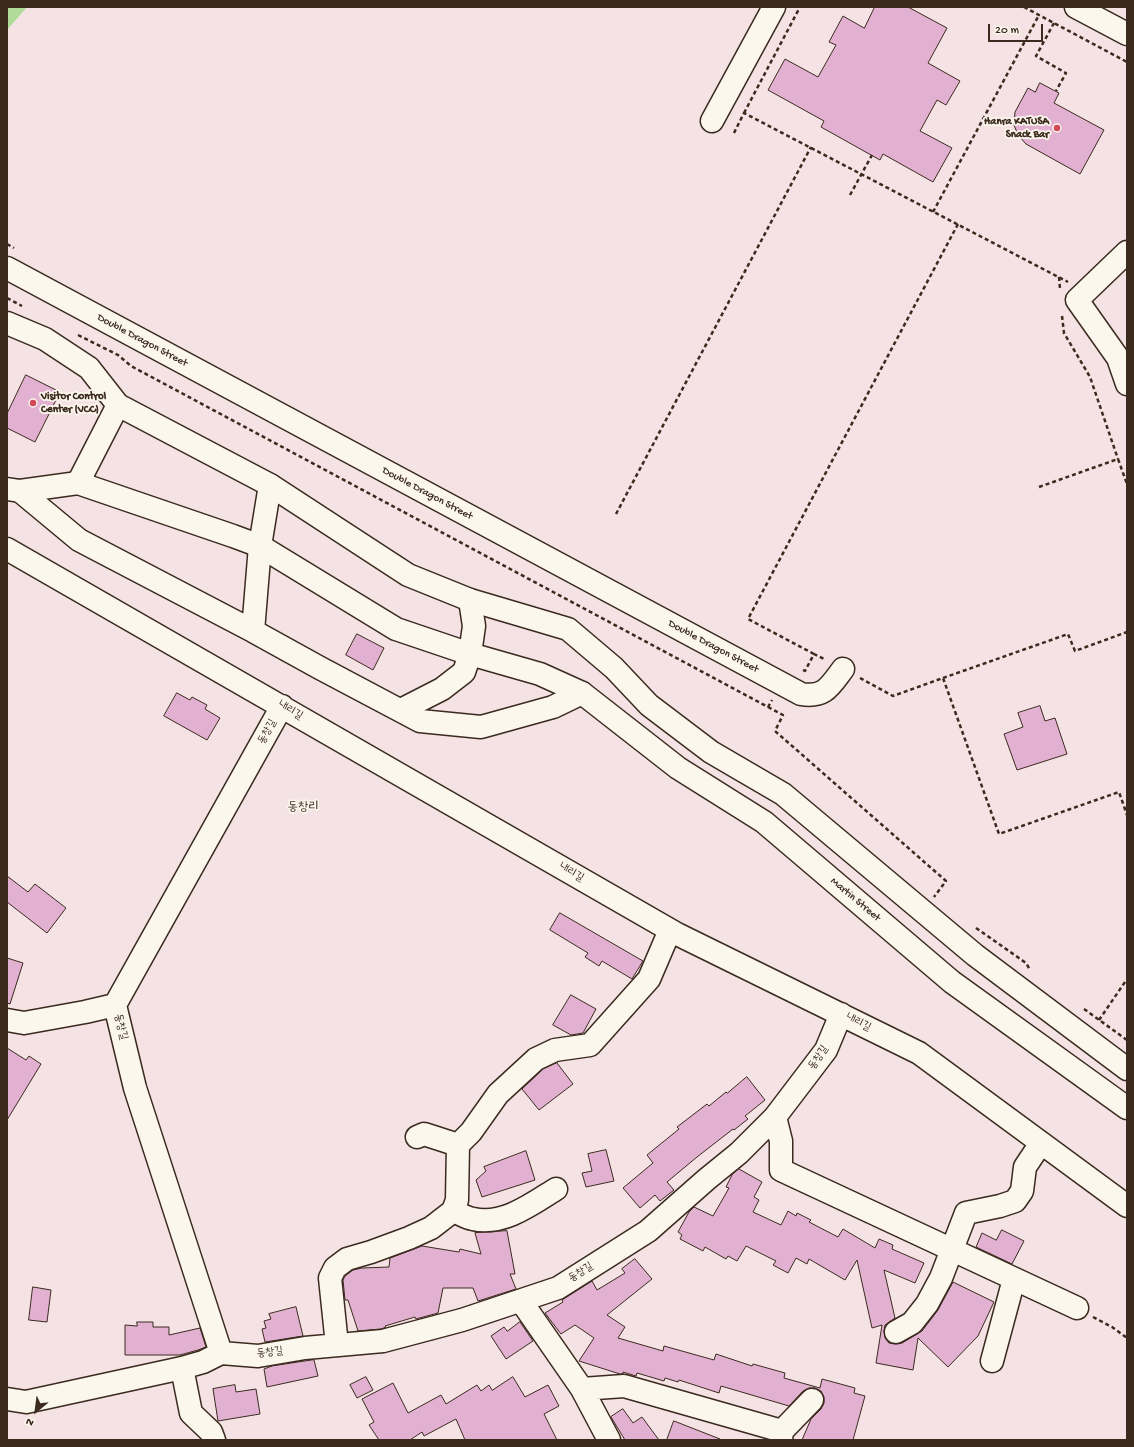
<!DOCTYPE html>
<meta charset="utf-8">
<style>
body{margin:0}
#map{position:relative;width:1134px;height:1447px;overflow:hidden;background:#f4e2e4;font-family:"Gochi Hand",sans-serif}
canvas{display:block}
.frame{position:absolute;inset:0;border:8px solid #3b2a1e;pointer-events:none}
.north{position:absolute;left:16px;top:1391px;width:40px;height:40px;-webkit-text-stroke:3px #fbf7ec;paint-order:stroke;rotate:209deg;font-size:11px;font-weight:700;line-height:16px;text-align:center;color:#3b2a1e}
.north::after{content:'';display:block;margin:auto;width:14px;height:18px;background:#3b2a1e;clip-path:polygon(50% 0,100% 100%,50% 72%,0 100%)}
.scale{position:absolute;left:988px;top:24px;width:55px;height:18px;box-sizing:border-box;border:2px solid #3b2a1e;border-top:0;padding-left:5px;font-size:12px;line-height:14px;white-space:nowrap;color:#3b2a1e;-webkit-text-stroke:3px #fbf7ec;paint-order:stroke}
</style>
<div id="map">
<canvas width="1134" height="1447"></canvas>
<div class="frame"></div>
<div class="north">N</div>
<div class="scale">20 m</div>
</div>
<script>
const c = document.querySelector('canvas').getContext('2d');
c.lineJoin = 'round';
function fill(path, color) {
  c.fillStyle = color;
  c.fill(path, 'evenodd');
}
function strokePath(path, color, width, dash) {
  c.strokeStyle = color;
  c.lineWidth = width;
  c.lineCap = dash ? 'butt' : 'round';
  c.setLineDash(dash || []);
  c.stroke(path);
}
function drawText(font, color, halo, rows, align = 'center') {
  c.font = font + ' "Gochi Hand","Poor Story",sans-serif';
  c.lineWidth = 3.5;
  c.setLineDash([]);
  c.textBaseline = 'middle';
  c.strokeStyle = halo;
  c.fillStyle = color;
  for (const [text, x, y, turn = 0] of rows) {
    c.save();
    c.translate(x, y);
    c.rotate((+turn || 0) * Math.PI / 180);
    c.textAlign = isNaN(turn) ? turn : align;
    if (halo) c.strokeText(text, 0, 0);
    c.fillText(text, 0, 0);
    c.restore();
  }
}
fill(new Path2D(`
 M 7,7 L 27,7 L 7,30 Z`), '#b0dc9a');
const building = new Path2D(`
 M 875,7 L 908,7 L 947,28 L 928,63 L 960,81 L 946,105 L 937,100 L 920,131 L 952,148 L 933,182 L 883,154 L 880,160 L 821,127 L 824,121 L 768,90 L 785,59 L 818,77 L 836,45 L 829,42 L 843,16 L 864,28 Z
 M 1040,83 L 1059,93 L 1054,103 L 1104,130 L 1080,174 L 1026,144 L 1018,135 L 1014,125 L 1015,112 L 1028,88 L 1035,92 Z
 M 26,375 L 60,392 L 35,442 L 7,428 L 7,414 Z
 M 357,634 L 384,648 L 373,670 L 346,655 Z
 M 177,693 L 190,700 L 192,697 L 207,705 L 205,709 L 220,718 L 207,740 L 164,716 Z
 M 1040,706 L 1045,721 L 1055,718 L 1067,754 L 1017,770 L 1004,734 L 1023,727 L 1018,713 Z
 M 7,876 L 28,892 L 35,884 L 66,908 L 47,933 L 7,902 Z
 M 560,913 L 643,961 L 632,979 L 602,961 L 599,966 L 585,957 L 588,953 L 550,930 Z
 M 7,958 L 23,963 L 10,1004 L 7,1003 Z
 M 571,995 L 596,1009 L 583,1033 L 571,1035 L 553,1025 Z
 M 7,1048 L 26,1060 L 29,1056 L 41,1064 L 7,1120 Z
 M 557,1063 L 573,1084 L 539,1110 L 522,1089 L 543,1069 Z
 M 747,1077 L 765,1100 L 745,1116 L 748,1119 L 734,1130 L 733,1129 L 697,1157 L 667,1182 L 674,1190 L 660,1201 L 655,1195 L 640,1208 L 623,1188 L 653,1163 L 647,1155 L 679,1129 L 677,1127 L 707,1104 L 709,1106 L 726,1092 L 727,1093 Z
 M 606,1150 L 614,1181 L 586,1187 L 582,1173 L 592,1171 L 588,1154 Z
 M 526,1151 L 535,1180 L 482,1197 L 476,1180 L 486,1171 L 484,1167 Z
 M 739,1169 L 762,1182 L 754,1197 L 759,1200 L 753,1212 L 781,1225 L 788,1211 L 796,1216 L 797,1213 L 811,1220 L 809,1222 L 838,1237 L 843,1229 L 875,1248 L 879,1239 L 893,1245 L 892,1249 L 924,1263 L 915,1283 L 884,1270 L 895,1318 L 885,1325 L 884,1331 L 885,1338 L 889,1343 L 895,1344 L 902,1343 L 922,1331 L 938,1310 L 953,1282 L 994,1302 L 978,1336 L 948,1367 L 918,1338 L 913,1370 L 876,1363 L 882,1325 L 872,1328 L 857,1260 L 845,1280 L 809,1259 L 807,1264 L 796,1258 L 788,1273 L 773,1265 L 776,1261 L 746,1246 L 737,1261 L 728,1256 L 726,1259 L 705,1247 L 703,1251 L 680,1239 L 682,1235 L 678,1232 L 689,1212 L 694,1207 L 713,1216 L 729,1188 L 726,1187 L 732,1175 Z
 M 1002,1230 L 1024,1241 L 1012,1264 L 976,1247 L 982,1233 L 996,1240 Z
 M 507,1231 L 515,1274 L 510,1274 L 516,1289 L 478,1301 L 473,1288 L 443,1288 L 438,1313 L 416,1319 L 415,1317 L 385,1326 L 386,1327 L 381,1329 L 358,1331 L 348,1300 L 345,1300 L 343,1280 L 345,1276 L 353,1270 L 362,1268 L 389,1267 L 390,1258 L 422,1246 L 459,1252 L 460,1249 L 481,1254 L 475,1233 Z
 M 635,1259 L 652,1279 L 607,1315 L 625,1327 L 618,1338 L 663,1351 L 664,1346 L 714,1360 L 716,1354 L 752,1366 L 753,1364 L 785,1373 L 784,1378 L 820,1388 L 822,1379 L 855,1388 L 854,1393 L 865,1396 L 853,1440 L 802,1440 L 811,1419 L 821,1409 L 824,1403 L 824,1397 L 821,1391 L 815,1388 L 809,1388 L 803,1391 L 789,1406 L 721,1386 L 719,1393 L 679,1380 L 678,1382 L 665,1378 L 664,1381 L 637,1373 L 636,1376 L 623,1372 L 623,1374 L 620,1374 L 579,1361 L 594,1338 L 575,1325 L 561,1334 L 545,1313 L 563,1302 L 562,1300 L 592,1281 L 597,1290 L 625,1273 L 622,1269 Z
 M 33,1287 L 51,1290 L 47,1322 L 29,1320 Z
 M 296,1307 L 303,1336 L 265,1342 L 262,1329 L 266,1328 L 264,1321 L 271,1319 L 269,1314 Z
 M 137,1322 L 153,1322 L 153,1327 L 169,1327 L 169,1335 L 200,1328 L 206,1347 L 198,1350 L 180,1355 L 125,1355 L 125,1325 L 137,1326 Z
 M 520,1322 L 533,1341 L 506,1359 L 491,1336 L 504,1327 L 507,1331 Z
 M 314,1360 L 318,1376 L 267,1387 L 264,1369 L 272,1366 Z
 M 366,1377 L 373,1390 L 357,1398 L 350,1385 Z
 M 513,1377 L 525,1397 L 548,1385 L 559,1406 L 544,1414 L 557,1440 L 465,1440 L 456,1419 L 424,1436 L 422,1432 L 410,1440 L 379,1440 L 369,1425 L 374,1422 L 362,1399 L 393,1383 L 408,1413 L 441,1395 L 446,1404 L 477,1385 L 481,1391 L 489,1385 L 492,1390 Z
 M 235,1385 L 236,1392 L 256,1389 L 260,1414 L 218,1421 L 213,1389 Z
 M 623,1409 L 633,1423 L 642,1417 L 659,1440 L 625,1440 L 611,1417 Z
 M 674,1421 L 720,1439 L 720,1440 L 667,1440 Z`);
fill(building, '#e2b1d1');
strokePath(building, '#3b2a1e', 1);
const minor = new Path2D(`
 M 1076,7 L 1127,34
 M 712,121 L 774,7
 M 1127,252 L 1077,300 L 1118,358 L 1127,384
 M 7,268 L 801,694 C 825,698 830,686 843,669
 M 78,483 L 118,405
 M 20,491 L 79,540 L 253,631 L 320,668 L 420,721 L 481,727 L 553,707 L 582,693
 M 7,549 L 677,934 L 919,1053 L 1127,1206
 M 253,631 L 260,546 L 270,485
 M 401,710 L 442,689 L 464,672 L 470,654 L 474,626 L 470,600
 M 7,1020 L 24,1023 L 85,1012 L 115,1005
 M 775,1117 L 781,1141 L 781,1170 L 1077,1308
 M 417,1137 L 424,1134 L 458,1145
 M 453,1211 C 459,1213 466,1218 473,1219 C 503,1226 532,1204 556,1189
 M 521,1301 L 582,1389 L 609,1440
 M 896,1332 L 912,1323 L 927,1304 L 941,1278 L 966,1213 L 1000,1206 L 1015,1201 L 1022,1191 L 1025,1167 L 1041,1143
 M 337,1345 L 330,1278 L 335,1268 L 347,1259 L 371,1252 L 409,1238 L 431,1228 L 453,1211 L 457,1200 L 458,1145 L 471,1132 L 498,1094 L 536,1059 L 555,1050 L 590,1045 L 649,979 L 670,930
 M 221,1353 L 135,1088 L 115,1005 L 282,706
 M 992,1361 L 1014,1279
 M 182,1368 L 191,1413 L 211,1432 L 214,1440
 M 582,1389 L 624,1386 L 782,1431 L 781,1440
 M 7,1399 L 26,1402 L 182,1368 L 203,1362 L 221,1353 L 258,1356 L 305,1348 L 383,1341 L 462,1320 L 558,1288 L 648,1231 L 707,1179 L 739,1153 L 775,1117 L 826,1050 L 841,1014
 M 782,1431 L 812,1400`);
const major = new Path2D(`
 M 7,323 L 45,339 L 89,368 L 118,405 L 270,485 L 408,575 L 470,600 L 568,629 L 614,668 L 649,705 L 711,752 L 783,794 L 975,955 L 1127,1069
 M 7,489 L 20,491 L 78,483 L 233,536 L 260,546 L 396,629 L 470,654 L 540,674 L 582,693 L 678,768 L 764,822 L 952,982 L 1127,1108`);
strokePath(minor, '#3b2a1e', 25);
strokePath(major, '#3b2a1e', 25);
strokePath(new Path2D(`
 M 1024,7 L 1127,62
 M 1054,23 L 1036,56 L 1066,73 L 1056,91
 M 744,113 L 800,7
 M 734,133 L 744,113 L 1068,282
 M 850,195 L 872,155
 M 933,212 L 1039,15
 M 7,244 L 14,248
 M 1059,277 L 1060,289
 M 7,298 L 22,306
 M 1062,316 L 1064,333 L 1090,377 L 1118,459
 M 78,335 L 118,355 L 131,366 L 768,707 L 772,700
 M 1039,487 L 1118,459 L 1127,484
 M 616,514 L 811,147
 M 814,654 L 748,619 L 958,224
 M 803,670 L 805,671 L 814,654 L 826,660
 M 860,678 L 893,696 L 943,678 L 999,834 L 1119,792 L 1127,815
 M 943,678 L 1068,634 L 1075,651 L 1127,632
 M 768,707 L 783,715 L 775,731 L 946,881 L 934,897
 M 976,928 L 1026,963 L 1030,970
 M 1084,1009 L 1127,1040
 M 1099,1020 L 1125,982
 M 1093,1317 L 1112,1327 L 1127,1338`), '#3b2a1e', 2.5, [4, 3]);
strokePath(minor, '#fbf7ec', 22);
strokePath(major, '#fbf7ec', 22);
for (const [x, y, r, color] of [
 [1057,128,4,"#d1495b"],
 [33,403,4,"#d1495b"]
]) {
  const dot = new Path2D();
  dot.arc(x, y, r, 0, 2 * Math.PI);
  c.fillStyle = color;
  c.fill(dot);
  strokePath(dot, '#fbf7ec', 1.5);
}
drawText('bold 11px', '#3b2a1e', '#fbf7ec', [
 ["Hanra KATUSA",1049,122],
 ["Snack Bar",1049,135],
 ["Visitor Control",41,397,"left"],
 ["Center (VCC)",41,410,"left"]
], 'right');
drawText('11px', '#3b2a1e', '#fbf7ec', [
 ["Double Dragon Street",142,341,28],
 ["Double Dragon Street",427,494,28],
 ["Double Dragon Street",713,647,28],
 ["내리길",290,711,30],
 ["동창길",268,732,-61],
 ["내리길",571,873,30],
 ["Martin Street",855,900,40],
 ["내리길",858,1023,27],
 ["동창길",120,1027,76],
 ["동창길",819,1058,-56],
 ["동창길",581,1273,-32],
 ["동창길",270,1353,-7]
]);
drawText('13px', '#3b2a1e', '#fbf7ec', [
 ["동창리",303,808]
]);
</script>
